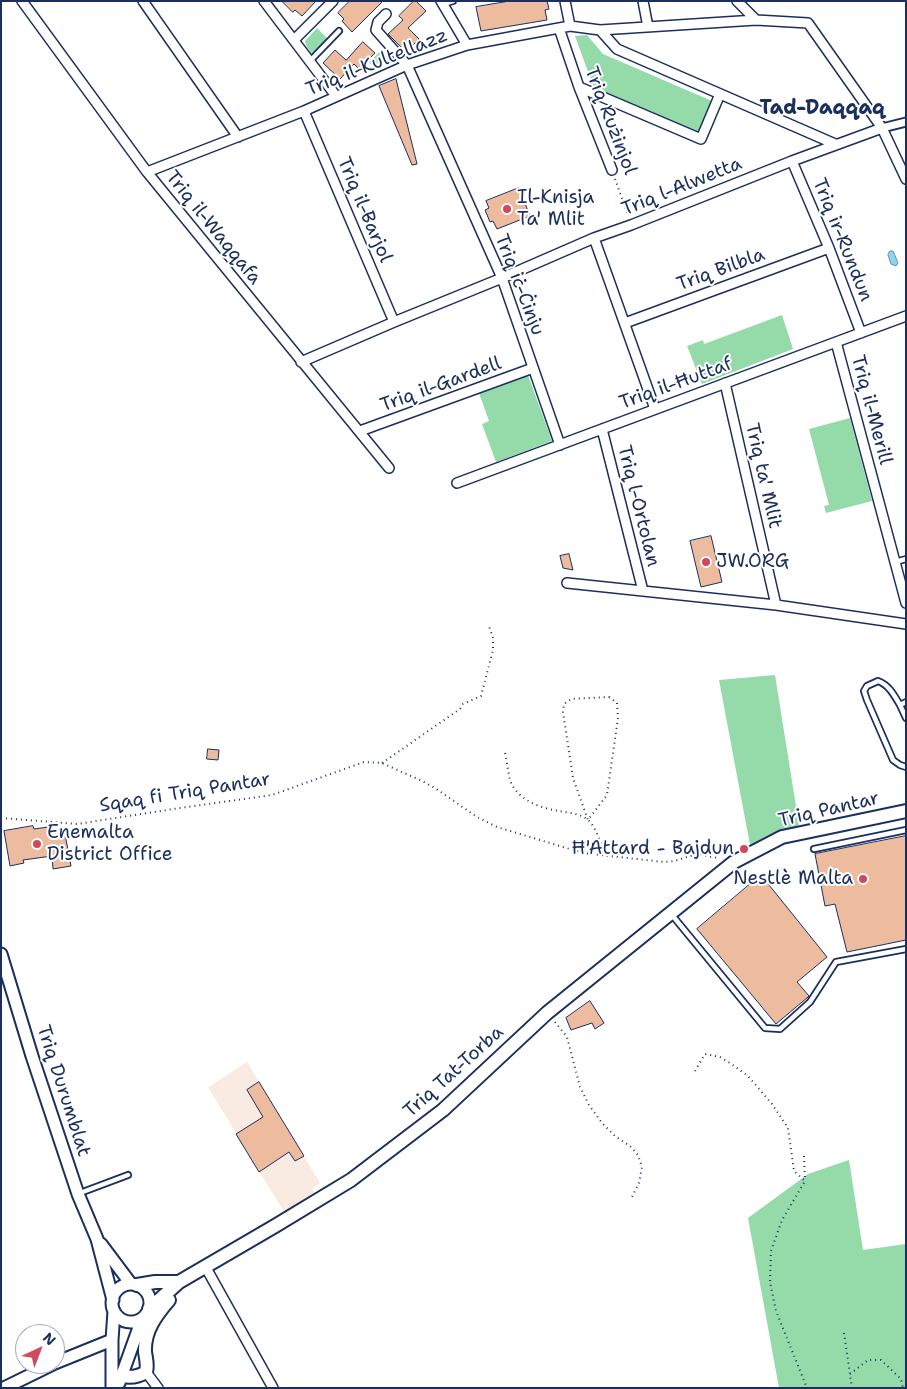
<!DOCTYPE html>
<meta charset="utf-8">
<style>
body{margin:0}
#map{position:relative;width:907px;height:1389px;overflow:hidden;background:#fff;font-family:"Shantell Sans",sans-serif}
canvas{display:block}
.frame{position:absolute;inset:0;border:2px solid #1b2f5e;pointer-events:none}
.north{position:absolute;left:15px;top:1324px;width:50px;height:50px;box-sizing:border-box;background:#fff;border:1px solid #a4acbf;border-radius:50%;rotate:43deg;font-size:14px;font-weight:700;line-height:20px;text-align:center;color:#1b2f5e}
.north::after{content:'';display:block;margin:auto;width:18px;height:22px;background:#d1495b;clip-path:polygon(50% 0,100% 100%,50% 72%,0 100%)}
</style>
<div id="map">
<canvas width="907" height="1389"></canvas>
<div class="frame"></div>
<div class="north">N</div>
</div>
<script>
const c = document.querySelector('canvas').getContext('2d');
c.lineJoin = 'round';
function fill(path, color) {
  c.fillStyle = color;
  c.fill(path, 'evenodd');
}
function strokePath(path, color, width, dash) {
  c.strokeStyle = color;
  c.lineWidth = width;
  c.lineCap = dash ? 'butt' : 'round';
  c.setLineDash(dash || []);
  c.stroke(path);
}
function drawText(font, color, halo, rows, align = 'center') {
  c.font = font + ' "Shantell Sans",sans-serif';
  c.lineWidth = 4;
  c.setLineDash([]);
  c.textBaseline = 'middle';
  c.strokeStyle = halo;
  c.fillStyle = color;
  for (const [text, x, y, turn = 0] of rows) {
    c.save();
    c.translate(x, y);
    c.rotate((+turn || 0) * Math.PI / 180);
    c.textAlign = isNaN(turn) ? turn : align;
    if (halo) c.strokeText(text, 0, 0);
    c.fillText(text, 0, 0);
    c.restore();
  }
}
fill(new Path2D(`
 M 247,1062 L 320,1183 L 312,1188 L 316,1197 L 287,1217 L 208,1087 Z`), '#faebe2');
fill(new Path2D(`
 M 317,28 L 328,39 L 317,51 L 311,53 L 307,47 L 305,41 Z
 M 587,35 L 603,54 L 712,101 L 698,132 L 594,88 L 575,36 Z
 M 381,50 L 391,60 L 375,67 L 369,63 Z
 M 782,315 L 793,349 L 702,384 L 687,346 L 703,340 L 704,344 Z
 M 528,375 L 552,441 L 496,462 L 482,424 L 489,421 L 479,393 Z
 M 850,418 L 872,501 L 826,513 L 824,506 L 829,505 L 809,429 Z
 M 775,675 L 799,825 L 768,836 L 750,845 L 719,680 Z
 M 849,1160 L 863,1250 L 906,1244 L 906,1388 L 779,1388 L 748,1218 L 808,1174 Z`), '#95dba9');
const water = new Path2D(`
 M 890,251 L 893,251 L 898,263 L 896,266 L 891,264 L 888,255 Z`);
fill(water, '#8ed4ef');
strokePath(water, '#6092b5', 1);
const building = new Path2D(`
 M 282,1 L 316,1 L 302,16 L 295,10 L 293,12 Z
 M 350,1 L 383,1 L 352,32 L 342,21 L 344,19 L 338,13 Z
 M 414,1 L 416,1 L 426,11 L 408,28 L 419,39 L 406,52 L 388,34 L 403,20 L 399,16 Z
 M 510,1 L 547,1 L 549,9 L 545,10 L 547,20 L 481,31 L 476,7 Z
 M 363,42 L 375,53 L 359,69 L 354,64 L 340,79 L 323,63 L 335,50 L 346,60 Z
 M 396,79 L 417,164 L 412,165 L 379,86 Z
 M 519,188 L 530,216 L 497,229 L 493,221 L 490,222 L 485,210 L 489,208 L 486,201 Z
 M 711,536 L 722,582 L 701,587 L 690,541 Z
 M 569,554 L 573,570 L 563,568 L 560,556 Z
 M 208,749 L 219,750 L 218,760 L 207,759 Z
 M 33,826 L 34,829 L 48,827 L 49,832 L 64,829 L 71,866 L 53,869 L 52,856 L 23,860 L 24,863 L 10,866 L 4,831 Z
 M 906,836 L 906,940 L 847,952 L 835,904 L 825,906 L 815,854 Z
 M 761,875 L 827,957 L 797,982 L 809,996 L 808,997 L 776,1024 L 697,929 Z
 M 590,1001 L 604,1023 L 595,1029 L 592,1023 L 571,1030 L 566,1018 Z
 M 259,1082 L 304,1156 L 295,1161 L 289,1152 L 259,1172 L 236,1134 L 263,1117 L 247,1090 Z`);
fill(building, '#edbc9e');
strokePath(building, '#1b2f5e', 1);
const service = new Path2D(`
 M 443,4 L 453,1
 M 310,61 L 339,31
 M 895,562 L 906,559
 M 906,702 L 900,705 L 906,718
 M 900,705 C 894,695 889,685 878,681 L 867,686 L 864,691 L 867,700 L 893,760 L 900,765 L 906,767
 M 814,849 L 906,830
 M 672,915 L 765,1028 L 780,1029 L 810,1002 L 836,962 L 906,949
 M 80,1193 L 128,1175`);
const pedestrian = new Path2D(`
 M 882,128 L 906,122`);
const minor = new Path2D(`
 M 22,1 L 147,172 L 389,468
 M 143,1 L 238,137
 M 264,1 L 336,96
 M 441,1 L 467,45
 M 565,1 L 570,26
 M 643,1 L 648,27
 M 737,1 L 756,20
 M 386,14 L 378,22 L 376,30 L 407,65 L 502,278 L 560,445
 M 559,28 L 579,87 L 612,170
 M 600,30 L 617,49 L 835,144
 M 294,40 L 333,1
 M 579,87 L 701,139 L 720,94
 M 304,111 L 394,322
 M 792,161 L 829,248 L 861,333
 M 147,172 L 304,111 L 407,65 L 467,45 L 570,26 L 600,30 L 756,20 L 808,23 L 882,128 L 906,179
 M 594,238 L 655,409
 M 625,323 L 829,248
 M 836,342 L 906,603
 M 301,362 L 394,322 L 502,278 L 594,238 L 631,225 L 792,161 L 882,128
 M 725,383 L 776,605
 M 602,429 L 643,591
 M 360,431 L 533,368
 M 457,483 L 906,316
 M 567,583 L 776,605 L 906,624
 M 205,1266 L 273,1388
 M 146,1372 L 158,1388`);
const tertiary = new Path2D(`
 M 1,954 L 32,1056 L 78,1194 L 97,1239 L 113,1300
 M 101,1244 L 131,1284
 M112 1303a19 19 0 1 1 38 0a19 19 0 1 1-38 0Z
 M 55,1363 L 112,1340
 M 119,1383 L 142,1319
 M 4,1388 L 53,1364
 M 112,1388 L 112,1340 L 114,1311`);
const secondary = new Path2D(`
 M 137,1285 L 155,1282 L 179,1282
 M 149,1309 L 179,1282 L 275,1226 L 351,1180 L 443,1110 L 547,1013 L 734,862 L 782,837 L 906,811
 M 122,1376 C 131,1378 138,1377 146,1372 C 148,1365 146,1359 145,1352 C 144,1331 156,1315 169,1300`);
strokePath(service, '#1b2f5e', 8);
strokePath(pedestrian, '#1b2f5e', 11);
strokePath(minor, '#1b2f5e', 12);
strokePath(tertiary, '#1b2f5e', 15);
strokePath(secondary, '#1b2f5e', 16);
strokePath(new Path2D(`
 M 615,179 L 628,215
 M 609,697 L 617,703 L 618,718 L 607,795 L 588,820 L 573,778 L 563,712 L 564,704 L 571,699 Z
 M 505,753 C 507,762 508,771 510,780 C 517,800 540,808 559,811 C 569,813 580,813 588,820 C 597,828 600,844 605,854
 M 382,763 L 460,709 L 463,704 L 481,696 L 493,650 L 493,638 L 489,626
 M 1,818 L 77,824 L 180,808 L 272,795 L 364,762 L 382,763 L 422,781 L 435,788 L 477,817 L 497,827 L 583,853 L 664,862 L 674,861 L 697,854 L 718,858
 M 555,1022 L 567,1037 L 580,1087 L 589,1105 L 602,1123 L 615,1136 L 631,1147 L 638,1155 L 642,1167 L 639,1183 L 632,1197
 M 695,1071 L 705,1054 L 720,1057 L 730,1063 L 748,1076 L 772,1104 L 788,1128 L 794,1171 L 805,1181 L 782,1220 L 771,1251 L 770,1282 L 776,1311 L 807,1388
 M 804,1156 L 805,1181
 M 844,1333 L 852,1388
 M 850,1374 L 868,1360 L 881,1360 L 901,1379 L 903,1388`), '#1b2f5e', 2, [1, 4]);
strokePath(service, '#fff', 4.5);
strokePath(pedestrian, '#fff', 7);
strokePath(minor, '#fff', 9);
strokePath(tertiary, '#fff', 11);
strokePath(secondary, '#fff', 12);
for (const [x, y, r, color] of [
 [507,209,5,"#d1495b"],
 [706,562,5,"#d1495b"],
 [37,844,5,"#d1495b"],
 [744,849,5,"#d1495b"],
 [863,879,5,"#d1495b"]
]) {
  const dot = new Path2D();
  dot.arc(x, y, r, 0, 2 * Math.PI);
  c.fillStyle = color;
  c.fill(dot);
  strokePath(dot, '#fff', 2);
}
drawText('19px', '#1b2f5e', '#fff', [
 ["Triq il-Kultellazz",377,63,-22],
 ["Triq Rużinjol",610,121,69],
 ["Triq l-Alwetta",682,187,-22],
 ["Triq il-Barjol",364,210,67],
 ["Triq il-Waqqafa",213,228,51],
 ["Triq ir-Rundun",842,240,68],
 ["Triq Bilbla",721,270,-20],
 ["Triq iċ-Ċinju",519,285,69],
 ["Triq il-Ħuttaf",676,384,-20],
 ["Triq il-Gardell",441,385,-20],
 ["Triq il-Merill",871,410,75],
 ["Triq ta' Mlit",763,476,77],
 ["Triq l-Ortolan",638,506,76],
 ["Sqaq fi Triq Pantar",185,793,-9],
 ["Triq Pantar",829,810,-13],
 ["Triq Tat-Torba",454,1072,-42],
 ["Triq Durumblat",63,1091,72]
]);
drawText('19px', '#1b2f5e', '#fff', [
 ["Il-Knisja",517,198],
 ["Ta' Mlit",517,220],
 ["JW.ORG",716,562],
 ["Enemalta",47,833],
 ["District Office",47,855],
 ["Ħ'Attard - Bajdun",734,849,"right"],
 ["Nestlè Malta",853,879,"right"]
], 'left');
drawText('bold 20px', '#1b2f5e', '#fff', [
 ["Tad-Daqqaq",822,109]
]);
</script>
